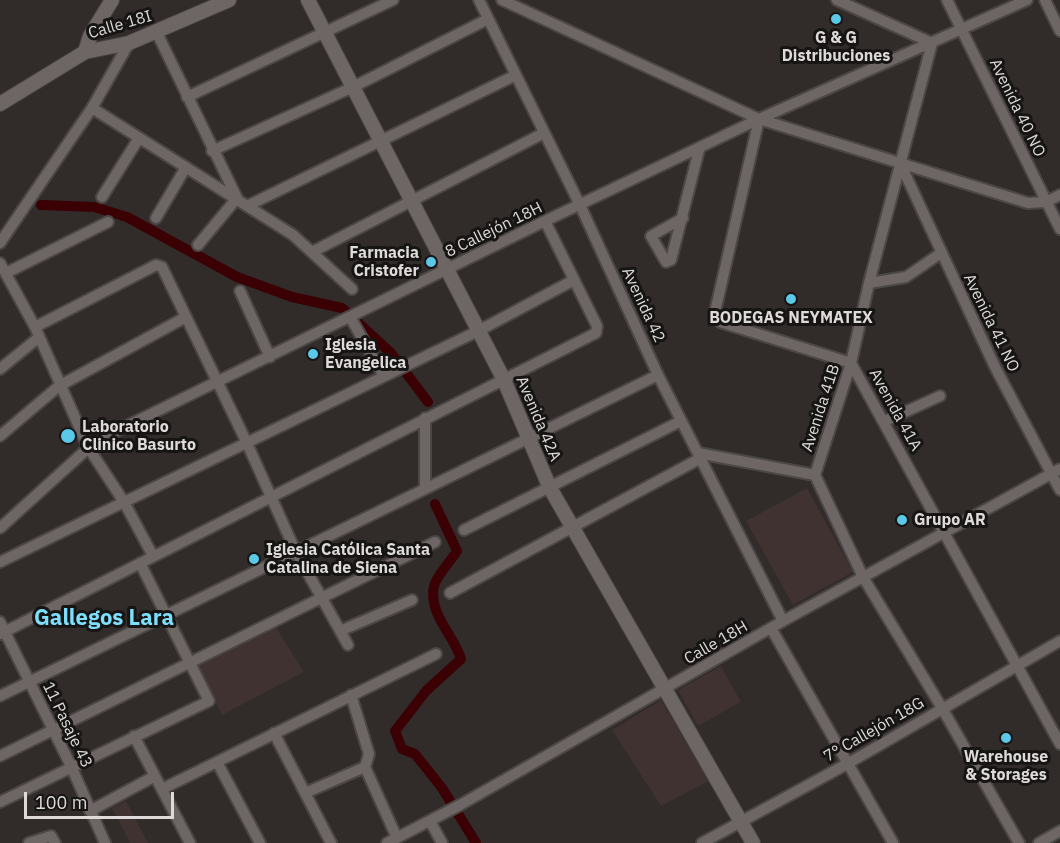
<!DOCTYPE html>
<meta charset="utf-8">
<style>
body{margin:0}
#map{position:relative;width:1060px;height:843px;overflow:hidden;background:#312b2a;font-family:"IBM Plex Sans",sans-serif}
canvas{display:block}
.scale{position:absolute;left:24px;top:792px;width:150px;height:27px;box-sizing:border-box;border:3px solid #dddad9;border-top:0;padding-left:8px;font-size:18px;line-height:21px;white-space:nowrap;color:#dddad9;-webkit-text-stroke:4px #171414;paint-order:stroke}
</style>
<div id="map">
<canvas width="1060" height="843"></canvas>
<div class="scale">100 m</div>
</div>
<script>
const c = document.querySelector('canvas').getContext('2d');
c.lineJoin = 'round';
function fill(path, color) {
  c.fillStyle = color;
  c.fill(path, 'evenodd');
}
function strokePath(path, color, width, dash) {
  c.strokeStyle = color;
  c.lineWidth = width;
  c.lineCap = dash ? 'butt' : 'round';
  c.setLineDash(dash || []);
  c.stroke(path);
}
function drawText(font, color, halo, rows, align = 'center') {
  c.font = font + ' "IBM Plex Sans",sans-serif';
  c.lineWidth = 6;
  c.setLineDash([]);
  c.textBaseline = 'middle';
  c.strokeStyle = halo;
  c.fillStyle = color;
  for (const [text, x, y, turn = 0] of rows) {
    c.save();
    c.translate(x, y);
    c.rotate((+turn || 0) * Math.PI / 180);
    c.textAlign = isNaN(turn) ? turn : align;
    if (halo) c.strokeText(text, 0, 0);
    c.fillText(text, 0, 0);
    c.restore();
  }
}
fill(new Path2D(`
 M 807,488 L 853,572 L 793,605 L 746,521 Z
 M 275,626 L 304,672 L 222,715 L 197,665 Z
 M 721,666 L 741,702 L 698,726 L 678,690 Z
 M 661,700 L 709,781 L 661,806 L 612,730 Z
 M 126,801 L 148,843 L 130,843 L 112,808 Z`), '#3f3231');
strokePath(new Path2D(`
 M 41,205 L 94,207 L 127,217 L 237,277 L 292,297 L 342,308 L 391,353 L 428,402
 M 435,504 L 457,551 C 451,561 437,575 434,586 C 428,614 454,635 461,659 L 426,691 L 395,731 L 402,749 L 415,754 L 442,788 L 476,843`), '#3b0004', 10);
const minor = new Path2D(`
 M 479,0 L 580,205 L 658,375 L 783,621
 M 502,0 L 759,119 L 1028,203 L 1046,202 L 1060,195
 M 837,0 L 932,43 L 869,283 L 851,363 L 815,475 L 863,577 L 942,708 L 1019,843
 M 947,0 L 1060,229
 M 1045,0 L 1060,31
 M 157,33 L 237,198 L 198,245
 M 187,97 L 393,0
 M 92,108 L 293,235 L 352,289
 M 759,119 L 715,312 L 720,322 L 851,363 L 1060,744
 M 212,151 L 353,87 L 488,19
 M 901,165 L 995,367 L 1060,490
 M 102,197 L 139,138
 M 249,205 L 516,75
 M 156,218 L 186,167
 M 683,218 L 651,236 L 666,262 L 671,260 L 699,150
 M 0,243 L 92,108 L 129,43
 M 312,252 L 544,133
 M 0,263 L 35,327 L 88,447 L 124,502 L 153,556
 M 6,273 L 108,222
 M 869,283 L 906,277 L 941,253
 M 240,291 L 270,357
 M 350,317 L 384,376
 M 35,327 L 156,265 L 162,267 L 246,441 L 295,550 L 348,645
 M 0,369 L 38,338
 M 425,418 L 425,489 L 658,375
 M 885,421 L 940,396
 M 0,436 L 59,386 L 186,317
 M 698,453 L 815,475
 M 0,528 L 96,441 L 545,221 L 759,119 L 1027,0
 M 464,530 L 681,421
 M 0,562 L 478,331 L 574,280
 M 450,593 L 701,458
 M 0,622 L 71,766 L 105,843
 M 771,628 L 893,843
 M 340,631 L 412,600
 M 0,634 L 596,333 L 597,326 L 545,221
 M 351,695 L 369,754 L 365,767
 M 0,696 L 425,489
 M 274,733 L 331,843
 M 134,736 L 190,843
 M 0,756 L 435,542
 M 217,762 L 260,843
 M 162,789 L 436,654
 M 305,793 L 365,767 L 397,838
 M 0,802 L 209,701 L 140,563
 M 90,811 L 155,776
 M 430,821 L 442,843
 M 29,843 L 51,836 L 55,843
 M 387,843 L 460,805 L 783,621 L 1060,469
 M 702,843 L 847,764 L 1060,641
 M 1039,843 L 1060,831`);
const tertiary = new Path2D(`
 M 308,0 L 503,378 L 550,488 L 753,843
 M 85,52 L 129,43 L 229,0
 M 0,104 L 85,52 L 90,36 L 112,0`);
strokePath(minor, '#4b4746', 14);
strokePath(tertiary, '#4b4746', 16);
strokePath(minor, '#6d6665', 10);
strokePath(tertiary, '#6d6665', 14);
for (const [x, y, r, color] of [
 [836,19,6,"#5bc8e7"],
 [431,262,6,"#5bc8e7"],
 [791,299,6,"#5bc8e7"],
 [313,354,6,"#5bc8e7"],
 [68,436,8,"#5bc8e7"],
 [902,520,6,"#5bc8e7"],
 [254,559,6,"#5bc8e7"],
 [1006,738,6,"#5bc8e7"]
]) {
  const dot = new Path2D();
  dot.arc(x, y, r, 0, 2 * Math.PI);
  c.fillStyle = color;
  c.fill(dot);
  strokePath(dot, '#171414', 2);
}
drawText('16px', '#dddad9', '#171414', [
 ["Calle 18I",120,25,-16],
 ["Avenida 40 NO",1017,108,64],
 ["8 Callejón 18H",494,230,-26],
 ["Avenida 42",643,305,65],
 ["Avenida 41 NO",991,323,64],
 ["Avenida 41B",821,408,-72],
 ["Avenida 41A",895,410,61],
 ["Avenida 42A",538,419,67],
 ["Calle 18H",716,643,-30],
 ["11 Pasaje 43",67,725,64],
 ["7° Callejón 18G",874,730,-30]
]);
drawText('bold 16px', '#dddad9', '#171414', [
 ["G & G",836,38,"center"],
 ["Distribuciones",836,56,"center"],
 ["Farmacia",419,253,"right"],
 ["Cristofer",419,271,"right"],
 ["BODEGAS NEYMATEX",791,318,"center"],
 ["Iglesia",325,345],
 ["Evangelica",325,363],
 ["Laboratorio",82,427],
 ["Clinico Basurto",82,445],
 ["Grupo AR",914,520],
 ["Iglesia Católica Santa",266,550],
 ["Catalina de Siena",266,568],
 ["Warehouse",1006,757,"center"],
 ["& Storages",1006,775,"center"]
], 'left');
drawText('bold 22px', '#7edffc', '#171414', [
 ["Gallegos Lara",104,619]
]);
</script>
